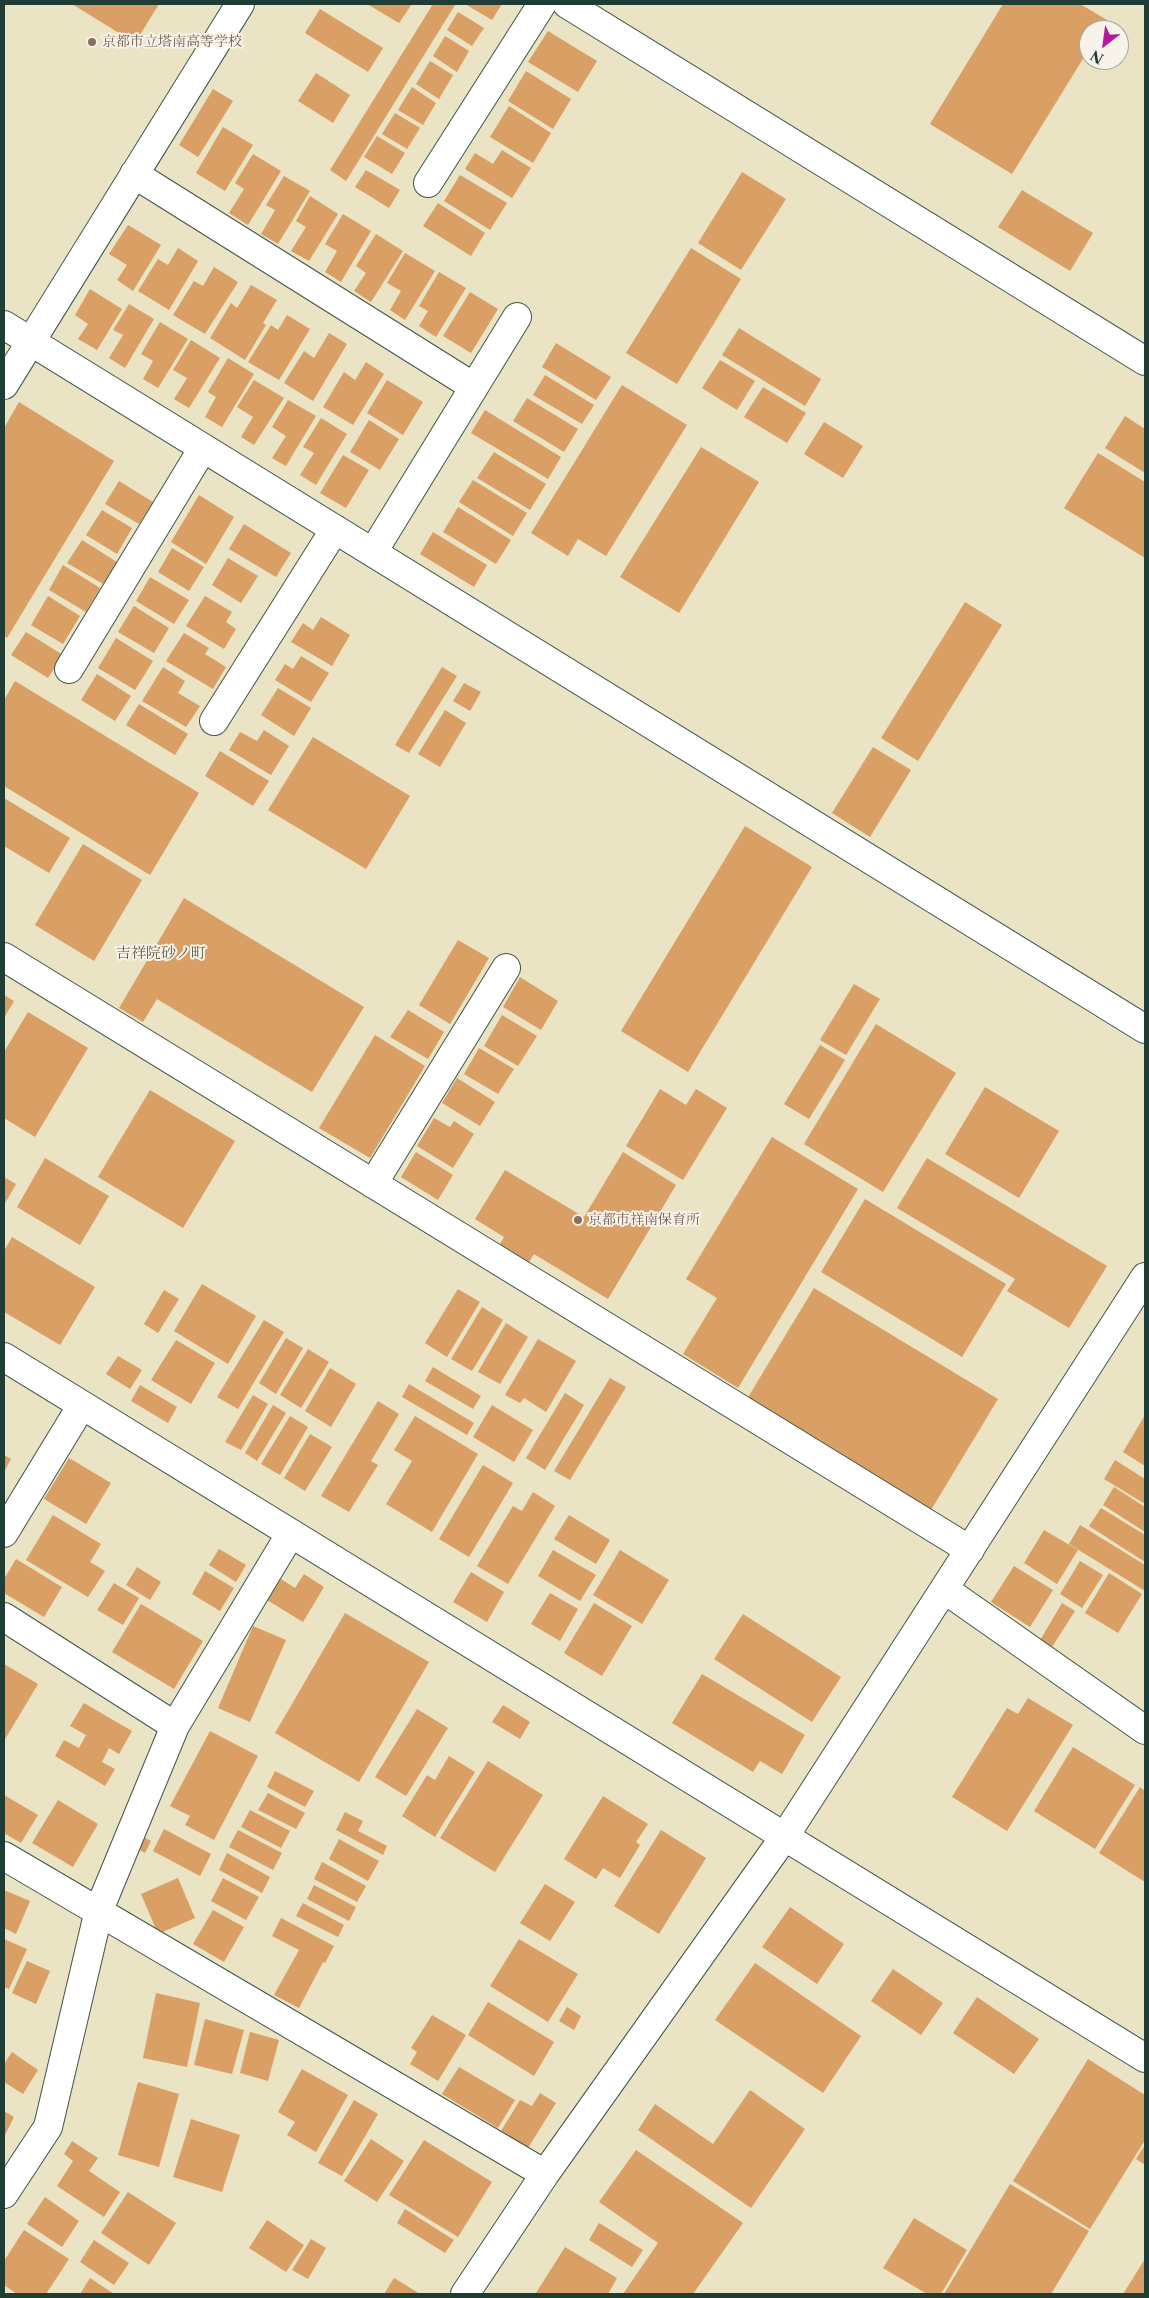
<!DOCTYPE html>
<meta charset="utf-8">
<style>
body{margin:0}
#map{position:relative;width:1149px;height:2298px;overflow:hidden;background:#eae3c4;font-family:"Libre Caslon Text",serif}
canvas{display:block}
.frame{position:absolute;inset:0;border:5px solid #1f3d34;pointer-events:none}
.north{position:absolute;left:1079px;top:20px;width:50px;height:50px;box-sizing:border-box;background:#f7f3e8;border:1px solid #a1aaa0;border-radius:50%;rotate:210deg;font-size:14px;font-weight:700;line-height:20px;text-align:center;color:#1f3d34}
.north::after{content:'';display:block;margin:auto;width:18px;height:22px;background:#b5179e;clip-path:polygon(50% 0,100% 100%,50% 72%,0 100%)}
</style>
<div id="map">
<canvas width="1149" height="2298"></canvas>
<div class="frame"></div>
<div class="north">N</div>
</div>
<script>
const c = document.querySelector('canvas').getContext('2d');
c.lineJoin = 'round';
function fill(path, color) {
  c.fillStyle = color;
  c.fill(path, 'evenodd');
}
function strokePath(path, color, width, dash) {
  c.strokeStyle = color;
  c.lineWidth = width;
  c.lineCap = dash ? 'butt' : 'round';
  c.setLineDash(dash || []);
  c.stroke(path);
}
function drawText(font, color, halo, rows, align = 'center') {
  c.font = font + ' "Libre Caslon Text","Noto Serif JP",serif';
  c.lineWidth = 4;
  c.setLineDash([]);
  c.textBaseline = 'middle';
  c.strokeStyle = halo;
  c.fillStyle = color;
  for (const [text, x, y, turn = 0] of rows) {
    c.save();
    c.translate(x, y);
    c.rotate((+turn || 0) * Math.PI / 180);
    c.textAlign = isNaN(turn) ? turn : align;
    if (halo) c.strokeText(text, 0, 0);
    c.fillText(text, 0, 0);
    c.restore();
  }
}
fill(new Path2D(`
 M 72,4 L 159,4 L 135,43 Z
 M 367,4 L 412,4 L 399,23 Z
 M 433,4 L 455,5 L 346,181 L 330,170 Z
 M 465,4 L 502,4 L 492,20 Z
 M 1003,4 L 1080,4 L 1107,20 L 1101,30 L 1089,30 L 1089,49 L 1012,174 L 930,124 Z
 M 320,9 L 383,48 L 368,72 L 305,33 Z
 M 458,12 L 484,28 L 472,46 L 447,30 Z
 M 548,31 L 597,61 L 578,92 L 528,62 Z
 M 445,36 L 469,51 L 457,72 L 433,56 Z
 M 430,61 L 453,75 L 439,99 L 416,84 Z
 M 526,71 L 571,99 L 553,129 L 508,101 Z
 M 316,73 L 350,95 L 333,123 L 298,101 Z
 M 412,87 L 436,103 L 423,125 L 398,110 Z
 M 213,89 L 233,101 L 198,157 L 179,145 Z
 M 509,106 L 551,133 L 533,163 L 490,137 Z
 M 395,113 L 420,128 L 407,149 L 382,134 Z
 M 223,127 L 253,145 L 225,191 L 196,173 Z
 M 377,136 L 405,153 L 392,174 L 364,157 Z
 M 502,150 L 531,168 L 512,198 L 465,169 L 475,153 L 493,164 Z
 M 253,154 L 281,171 L 248,225 L 229,213 L 244,189 L 235,183 Z
 M 366,170 L 400,190 L 389,208 L 355,187 Z
 M 742,172 L 786,199 L 741,270 L 698,243 Z
 M 460,175 L 507,203 L 490,230 L 444,201 Z
 M 284,176 L 310,191 L 278,244 L 261,234 L 275,210 L 266,205 Z
 M 1022,190 L 1093,233 L 1070,271 L 998,227 Z
 M 310,196 L 338,214 L 309,261 L 291,251 L 306,227 L 296,221 Z
 M 438,203 L 485,233 L 471,256 L 423,226 Z
 M 343,214 L 371,231 L 341,282 L 325,272 L 337,251 L 325,244 Z
 M 128,225 L 161,245 L 133,291 L 117,280 L 127,265 L 109,254 Z
 M 376,234 L 403,251 L 371,302 L 354,291 L 366,273 L 356,266 Z
 M 178,248 L 198,261 L 169,310 L 138,291 L 158,259 L 168,265 Z
 M 691,248 L 741,279 L 677,384 L 626,353 Z
 M 405,253 L 435,271 L 405,320 L 390,310 L 401,291 L 387,283 Z
 M 214,267 L 238,282 L 205,334 L 173,315 L 194,281 L 203,286 Z
 M 439,272 L 466,288 L 436,337 L 419,326 L 428,311 L 419,306 Z
 M 251,285 L 277,300 L 263,323 L 266,325 L 245,360 L 210,338 L 231,303 L 237,308 Z
 M 90,289 L 122,309 L 97,350 L 78,339 L 88,324 L 75,315 Z
 M 470,292 L 498,309 L 471,353 L 443,336 Z
 M 129,304 L 154,319 L 125,368 L 109,358 L 123,335 L 113,330 Z
 M 287,315 L 310,329 L 279,380 L 248,362 L 271,325 L 278,330 Z
 M 160,322 L 188,339 L 158,388 L 143,379 L 153,361 L 141,354 Z
 M 739,328 L 821,379 L 805,406 L 722,355 Z
 M 329,333 L 347,344 L 313,401 L 284,383 L 304,351 L 314,358 Z
 M 191,340 L 220,358 L 189,408 L 174,399 L 187,378 L 173,370 Z
 M 556,343 L 611,377 L 596,400 L 542,367 Z
 M 228,358 L 254,374 L 222,427 L 205,417 L 216,397 L 208,392 Z
 M 720,360 L 755,381 L 737,410 L 702,388 Z
 M 366,362 L 384,374 L 353,425 L 323,407 L 344,372 L 355,380 Z
 M 545,375 L 594,405 L 582,424 L 533,395 Z
 M 254,380 L 284,398 L 254,445 L 241,437 L 253,417 L 237,407 Z
 M 387,380 L 423,402 L 403,435 L 367,413 Z
 M 622,385 L 687,425 L 606,556 L 578,539 L 568,556 L 531,533 Z
 M 763,387 L 806,413 L 787,443 L 744,417 Z
 M 527,398 L 578,429 L 564,452 L 513,421 Z
 M 288,400 L 316,416 L 286,466 L 272,458 L 286,436 L 272,427 Z
 M 19,402 L 114,461 L 7,638 L 4,635 L 4,428 Z
 M 485,410 L 561,457 L 548,479 L 471,433 Z
 M 1125,416 L 1145,429 L 1145,473 L 1105,448 Z
 M 321,418 L 347,434 L 316,485 L 300,475 L 314,453 L 303,447 Z
 M 369,420 L 399,439 L 380,470 L 350,452 Z
 M 824,422 L 863,446 L 843,478 L 804,454 Z
 M 701,447 L 759,482 L 679,613 L 620,577 Z
 M 494,452 L 546,484 L 530,510 L 477,478 Z
 M 1098,453 L 1145,482 L 1145,558 L 1064,508 Z
 M 343,455 L 369,470 L 346,508 L 320,493 Z
 M 473,480 L 527,513 L 513,536 L 459,502 Z
 M 119,481 L 153,502 L 139,524 L 105,504 Z
 M 199,495 L 234,517 L 206,564 L 171,542 Z
 M 458,507 L 511,540 L 496,564 L 443,532 Z
 M 102,510 L 132,528 L 117,554 L 86,535 Z
 M 244,524 L 291,553 L 276,577 L 229,549 Z
 M 433,532 L 487,565 L 474,587 L 420,554 Z
 M 82,540 L 117,562 L 103,584 L 67,563 Z
 M 172,548 L 204,567 L 189,591 L 158,572 Z
 M 228,558 L 258,576 L 241,603 L 212,585 Z
 M 63,565 L 100,588 L 86,612 L 49,590 Z
 M 150,577 L 189,600 L 174,624 L 136,601 Z
 M 48,596 L 80,616 L 63,644 L 31,625 Z
 M 205,596 L 232,612 L 226,622 L 236,629 L 224,649 L 186,626 Z
 M 965,602 L 1002,625 L 918,761 L 881,738 Z
 M 134,606 L 169,628 L 154,653 L 118,632 Z
 M 321,617 L 350,635 L 332,666 L 291,642 L 303,623 L 313,630 Z
 M 26,632 L 63,655 L 48,678 L 11,655 Z
 M 184,633 L 209,648 L 205,654 L 226,667 L 213,689 L 166,661 Z
 M 116,638 L 153,661 L 135,690 L 98,668 Z
 M 301,656 L 329,673 L 311,702 L 275,680 L 285,664 L 293,669 Z
 M 163,667 L 185,681 L 178,693 L 200,706 L 186,727 L 142,701 Z
 M 442,667 L 457,676 L 409,753 L 395,745 Z
 M 97,674 L 131,696 L 115,721 L 81,700 Z
 M 15,681 L 199,793 L 150,875 L 4,786 L 4,700 Z
 M 464,683 L 481,692 L 470,711 L 453,701 Z
 M 278,688 L 311,708 L 294,736 L 261,715 Z
 M 139,704 L 188,734 L 175,755 L 126,725 Z
 M 445,710 L 466,723 L 440,767 L 418,754 Z
 M 264,730 L 289,746 L 271,775 L 229,750 L 240,732 L 257,741 Z
 M 313,737 L 410,796 L 366,869 L 268,810 Z
 M 873,747 L 911,770 L 870,837 L 832,813 Z
 M 220,751 L 269,781 L 253,806 L 205,776 Z
 M 4,798 L 70,838 L 49,873 L 4,846 Z
 M 745,826 L 812,867 L 688,1072 L 621,1031 Z
 M 83,844 L 142,880 L 94,961 L 35,925 Z
 M 184,898 L 364,1007 L 312,1092 L 157,999 L 143,1022 L 119,1008 Z
 M 458,940 L 489,958 L 450,1024 L 419,1005 Z
 M 520,977 L 558,1001 L 541,1030 L 503,1007 Z
 M 854,984 L 880,999 L 846,1055 L 820,1040 Z
 M 4,995 L 14,1001 L 4,1018 Z
 M 408,1010 L 444,1032 L 428,1059 L 390,1037 Z
 M 28,1012 L 88,1048 L 35,1137 L 4,1118 L 4,1052 Z
 M 502,1015 L 537,1036 L 518,1066 L 484,1046 Z
 M 876,1024 L 956,1073 L 883,1192 L 804,1144 Z
 M 375,1035 L 425,1066 L 370,1158 L 319,1128 Z
 M 820,1045 L 845,1060 L 809,1119 L 784,1104 Z
 M 479,1048 L 514,1069 L 498,1094 L 464,1074 Z
 M 457,1078 L 495,1102 L 480,1126 L 442,1103 Z
 M 985,1087 L 1059,1131 L 1019,1198 L 945,1154 Z
 M 660,1089 L 686,1105 L 696,1089 L 727,1108 L 683,1180 L 626,1146 Z
 M 150,1090 L 235,1141 L 183,1228 L 98,1177 Z
 M 434,1118 L 450,1127 L 454,1121 L 474,1134 L 453,1168 L 417,1146 Z
 M 772,1137 L 858,1189 L 738,1388 L 683,1354 L 717,1298 L 686,1279 Z
 M 416,1152 L 453,1175 L 438,1200 L 401,1177 Z
 M 623,1152 L 676,1185 L 608,1299 L 534,1254 L 528,1264 L 499,1246 L 504,1237 L 475,1219 L 505,1170 L 584,1217 Z
 M 45,1158 L 109,1196 L 80,1245 L 17,1207 Z
 M 927,1158 L 1107,1266 L 1069,1328 L 1007,1291 L 1015,1279 L 897,1208 Z
 M 4,1177 L 16,1184 L 4,1205 Z
 M 865,1199 L 1006,1284 L 962,1357 L 821,1272 Z
 M 12,1237 L 95,1287 L 60,1345 L 4,1312 L 4,1251 Z
 M 202,1284 L 256,1316 L 228,1364 L 174,1331 Z
 M 814,1288 L 998,1399 L 931,1510 L 747,1399 Z
 M 458,1289 L 480,1302 L 447,1357 L 425,1343 Z
 M 164,1290 L 179,1299 L 158,1333 L 144,1324 Z
 M 482,1307 L 503,1320 L 472,1371 L 451,1359 Z
 M 264,1320 L 284,1332 L 238,1409 L 217,1397 Z
 M 506,1323 L 528,1337 L 500,1384 L 478,1372 Z
 M 286,1338 L 303,1348 L 276,1394 L 259,1383 Z
 M 538,1339 L 576,1361 L 546,1412 L 524,1398 L 520,1403 L 505,1395 Z
 M 176,1340 L 215,1363 L 191,1404 L 151,1380 Z
 M 308,1349 L 329,1362 L 301,1408 L 280,1395 Z
 M 118,1356 L 142,1370 L 130,1389 L 106,1374 Z
 M 433,1367 L 481,1396 L 473,1409 L 425,1381 Z
 M 330,1368 L 356,1384 L 331,1427 L 305,1411 Z
 M 610,1378 L 626,1387 L 570,1480 L 554,1471 Z
 M 409,1384 L 474,1423 L 467,1435 L 402,1397 Z
 M 140,1385 L 177,1407 L 168,1423 L 131,1401 Z
 M 565,1393 L 584,1405 L 545,1470 L 526,1458 Z
 M 253,1395 L 268,1404 L 241,1450 L 225,1442 Z
 M 378,1401 L 399,1414 L 371,1461 L 378,1465 L 349,1512 L 321,1496 Z
 M 273,1405 L 286,1413 L 257,1461 L 245,1453 Z
 M 492,1405 L 533,1430 L 514,1462 L 473,1437 Z
 M 1145,1415 L 1145,1466 L 1123,1452 Z
 M 290,1416 L 308,1427 L 280,1475 L 261,1464 Z
 M 415,1416 L 478,1454 L 432,1532 L 386,1504 L 412,1461 L 394,1450 Z
 M 310,1434 L 332,1447 L 305,1491 L 284,1478 Z
 M 4,1455 L 11,1459 L 4,1472 Z
 M 69,1458 L 111,1483 L 86,1524 L 44,1499 Z
 M 1115,1460 L 1145,1479 L 1145,1504 L 1104,1479 Z
 M 483,1465 L 513,1483 L 469,1557 L 439,1539 Z
 M 1114,1487 L 1145,1507 L 1145,1532 L 1103,1505 Z
 M 533,1492 L 555,1506 L 508,1584 L 477,1566 L 513,1506 L 522,1511 Z
 M 1101,1508 L 1145,1535 L 1145,1562 L 1089,1526 Z
 M 53,1515 L 101,1544 L 90,1562 L 105,1571 L 88,1597 L 26,1560 Z
 M 569,1515 L 610,1540 L 596,1564 L 554,1539 Z
 M 1080,1525 L 1145,1565 L 1145,1591 L 1069,1544 Z
 M 1044,1530 L 1078,1550 L 1057,1584 L 1024,1563 Z
 M 219,1549 L 246,1565 L 236,1582 L 209,1565 Z
 M 553,1550 L 596,1575 L 580,1601 L 538,1576 Z
 M 620,1550 L 669,1580 L 642,1624 L 593,1595 Z
 M 16,1559 L 62,1587 L 44,1617 L 4,1593 L 4,1579 Z
 M 1080,1561 L 1103,1575 L 1082,1608 L 1060,1594 Z
 M 1014,1566 L 1053,1590 L 1030,1627 L 991,1602 Z
 M 137,1567 L 161,1582 L 150,1600 L 126,1585 Z
 M 205,1571 L 234,1588 L 220,1611 L 192,1594 Z
 M 471,1572 L 504,1592 L 487,1622 L 453,1602 Z
 M 1109,1573 L 1142,1594 L 1118,1633 L 1085,1613 Z
 M 304,1574 L 324,1587 L 303,1622 L 267,1600 L 281,1579 L 295,1588 Z
 M 114,1583 L 139,1598 L 123,1625 L 97,1610 Z
 M 550,1593 L 578,1609 L 560,1641 L 531,1624 Z
 M 594,1603 L 632,1626 L 602,1676 L 564,1653 Z
 M 1062,1603 L 1075,1611 L 1050,1650 L 1039,1642 Z
 M 141,1604 L 203,1641 L 174,1689 L 112,1652 Z
 M 345,1613 L 429,1662 L 359,1782 L 275,1733 Z
 M 743,1614 L 841,1677 L 812,1722 L 714,1659 Z
 M 253,1626 L 286,1640 L 250,1722 L 218,1708 Z
 M 4,1664 L 38,1684 L 4,1741 Z
 M 702,1674 L 805,1735 L 782,1774 L 760,1761 L 753,1772 L 672,1723 Z
 M 1028,1698 L 1073,1725 L 1007,1831 L 952,1797 L 1007,1708 L 1018,1714 Z
 M 84,1703 L 132,1731 L 119,1754 L 109,1748 L 102,1762 L 115,1769 L 105,1786 L 55,1756 L 64,1740 L 79,1748 L 86,1735 L 70,1726 Z
 M 503,1705 L 530,1722 L 520,1739 L 492,1722 Z
 M 417,1709 L 448,1728 L 406,1796 L 375,1777 Z
 M 210,1731 L 258,1756 L 214,1840 L 185,1825 L 190,1816 L 170,1806 Z
 M 1073,1747 L 1135,1785 L 1095,1849 L 1034,1811 Z
 M 449,1756 L 475,1772 L 435,1837 L 402,1816 L 427,1775 L 435,1780 Z
 M 488,1761 L 543,1795 L 495,1872 L 440,1838 Z
 M 275,1771 L 314,1791 L 305,1807 L 267,1787 Z
 M 1140,1787 L 1145,1791 L 1145,1882 L 1099,1853 Z
 M 268,1793 L 305,1813 L 296,1829 L 258,1810 Z
 M 4,1795 L 38,1815 L 21,1843 L 4,1833 Z
 M 603,1796 L 648,1824 L 636,1842 L 640,1845 L 620,1878 L 603,1868 L 596,1879 L 564,1859 Z
 M 58,1800 L 98,1824 L 73,1867 L 32,1843 Z
 M 250,1810 L 290,1831 L 281,1848 L 241,1827 Z
 M 345,1812 L 363,1821 L 358,1831 L 387,1846 L 383,1855 L 336,1830 Z
 M 164,1829 L 211,1854 L 200,1876 L 153,1851 Z
 M 238,1830 L 282,1853 L 273,1870 L 229,1847 Z
 M 661,1830 L 706,1858 L 659,1934 L 614,1906 Z
 M 138,1834 L 151,1841 L 145,1853 L 132,1845 Z
 M 339,1839 L 379,1861 L 368,1881 L 329,1859 Z
 M 227,1853 L 270,1877 L 262,1893 L 219,1870 Z
 M 322,1862 L 366,1886 L 357,1902 L 314,1879 Z
 M 178,1878 L 195,1918 L 158,1934 L 141,1894 Z
 M 223,1878 L 259,1897 L 246,1920 L 211,1901 Z
 M 545,1884 L 575,1902 L 550,1941 L 520,1923 Z
 M 314,1885 L 356,1907 L 349,1921 L 307,1899 Z
 M 4,1890 L 30,1901 L 16,1934 L 4,1928 Z
 M 303,1903 L 344,1925 L 338,1937 L 296,1916 Z
 M 790,1907 L 844,1944 L 817,1984 L 762,1947 Z
 M 213,1910 L 244,1927 L 224,1962 L 193,1944 Z
 M 281,1918 L 334,1946 L 325,1963 L 323,1962 L 299,2008 L 274,1995 L 299,1950 L 272,1936 Z
 M 4,1939 L 27,1949 L 9,1989 L 4,1987 Z
 M 519,1939 L 578,1974 L 548,2022 L 490,1986 Z
 M 27,1961 L 50,1971 L 36,2004 L 12,1993 Z
 M 755,1963 L 861,2036 L 823,2093 L 715,2020 Z
 M 893,1969 L 943,2003 L 921,2035 L 871,2001 Z
 M 156,1993 L 200,2003 L 187,2067 L 143,2058 Z
 M 977,1997 L 1039,2039 L 1014,2074 L 953,2033 Z
 M 488,2002 L 554,2042 L 534,2076 L 468,2035 Z
 M 567,2007 L 581,2016 L 574,2030 L 559,2021 Z
 M 432,2015 L 466,2035 L 438,2081 L 410,2064 L 417,2052 L 411,2048 Z
 M 205,2019 L 244,2030 L 232,2074 L 194,2065 Z
 M 250,2032 L 279,2040 L 268,2081 L 240,2073 Z
 M 12,2052 L 38,2070 L 23,2094 L 4,2082 L 4,2064 Z
 M 1088,2059 L 1145,2095 L 1145,2140 L 1090,2229 L 1013,2181 Z
 M 459,2067 L 515,2100 L 498,2128 L 442,2094 Z
 M 302,2069 L 348,2095 L 316,2152 L 287,2135 L 295,2122 L 278,2112 Z
 M 138,2082 L 179,2094 L 159,2167 L 118,2155 Z
 M 750,2090 L 805,2129 L 751,2208 L 638,2130 L 655,2104 L 713,2144 Z
 M 540,2093 L 556,2103 L 528,2148 L 501,2131 L 520,2100 L 532,2106 Z
 M 354,2100 L 378,2114 L 342,2176 L 318,2163 Z
 M 4,2111 L 14,2117 L 4,2137 Z
 M 191,2119 L 240,2135 L 222,2192 L 173,2177 Z
 M 371,2139 L 404,2161 L 377,2202 L 344,2181 Z
 M 424,2140 L 492,2182 L 458,2237 L 389,2195 Z
 M 72,2141 L 98,2158 L 89,2171 L 120,2192 L 104,2217 L 57,2186 L 73,2161 L 64,2154 Z
 M 1145,2145 L 1145,2165 L 1136,2159 Z
 M 636,2150 L 743,2223 L 693,2294 L 623,2294 L 658,2243 L 599,2202 Z
 M 1010,2184 L 1089,2231 L 1051,2294 L 944,2294 Z
 M 128,2192 L 176,2223 L 149,2265 L 101,2233 Z
 M 45,2197 L 79,2221 L 62,2247 L 27,2224 Z
 M 405,2209 L 454,2240 L 445,2253 L 397,2223 Z
 M 914,2218 L 967,2250 L 941,2294 L 927,2294 L 883,2268 Z
 M 267,2220 L 304,2245 L 286,2272 L 249,2248 Z
 M 599,2223 L 643,2250 L 632,2267 L 589,2240 Z
 M 24,2230 L 69,2259 L 46,2294 L 17,2294 L 4,2285 L 4,2261 Z
 M 311,2239 L 326,2248 L 308,2279 L 292,2270 Z
 M 94,2240 L 129,2263 L 114,2285 L 80,2262 Z
 M 565,2247 L 617,2278 L 608,2294 L 536,2293 Z
 M 1145,2259 L 1145,2294 L 1123,2294 Z
 M 90,2278 L 114,2294 L 80,2294 Z
 M 394,2278 L 420,2294 L 384,2294 Z`), '#d99f64');
const minor = new Path2D(`
 M 567,4 L 1145,361
 M 134,174 L 474,387
 M 428,183 L 542,4
 M 4,325 L 1145,1029
 M 4,385 L 240,4
 M 373,552 L 517,317
 M 69,669 L 203,448
 M 214,721 L 335,529
 M 4,957 L 970,1550
 M 373,1184 L 506,968
 M 4,1357 L 1145,2058
 M 4,1533 L 82,1405
 M 944,1589 L 1145,1730
 M 4,1617 L 175,1726
 M 4,1856 L 545,2174
 M 4,2194 L 48,2127 L 99,1910 L 175,1726 L 291,1533
 M 465,2294 L 545,2174 L 785,1836 L 1145,1277`);
strokePath(minor, '#3d564a', 30);
strokePath(minor, '#fff', 28);
for (const [x, y, r, color] of [
 [92,42,5,"#8d6e63"],
 [578,1220,5,"#8d6e63"]
]) {
  const dot = new Path2D();
  dot.arc(x, y, r, 0, 2 * Math.PI);
  c.fillStyle = color;
  c.fill(dot);
  strokePath(dot, '#f7f3e8', 2);
}
drawText('14px', '#785e54', '#f7f3e8', [
 ["京都市立塔南高等学校",102,42],
 ["京都市祥南保育所",588,1220]
], 'left');
drawText('15px', '#605f45', '#f7f3e8', [
 ["吉祥院砂ノ町",161,954]
]);
</script>
